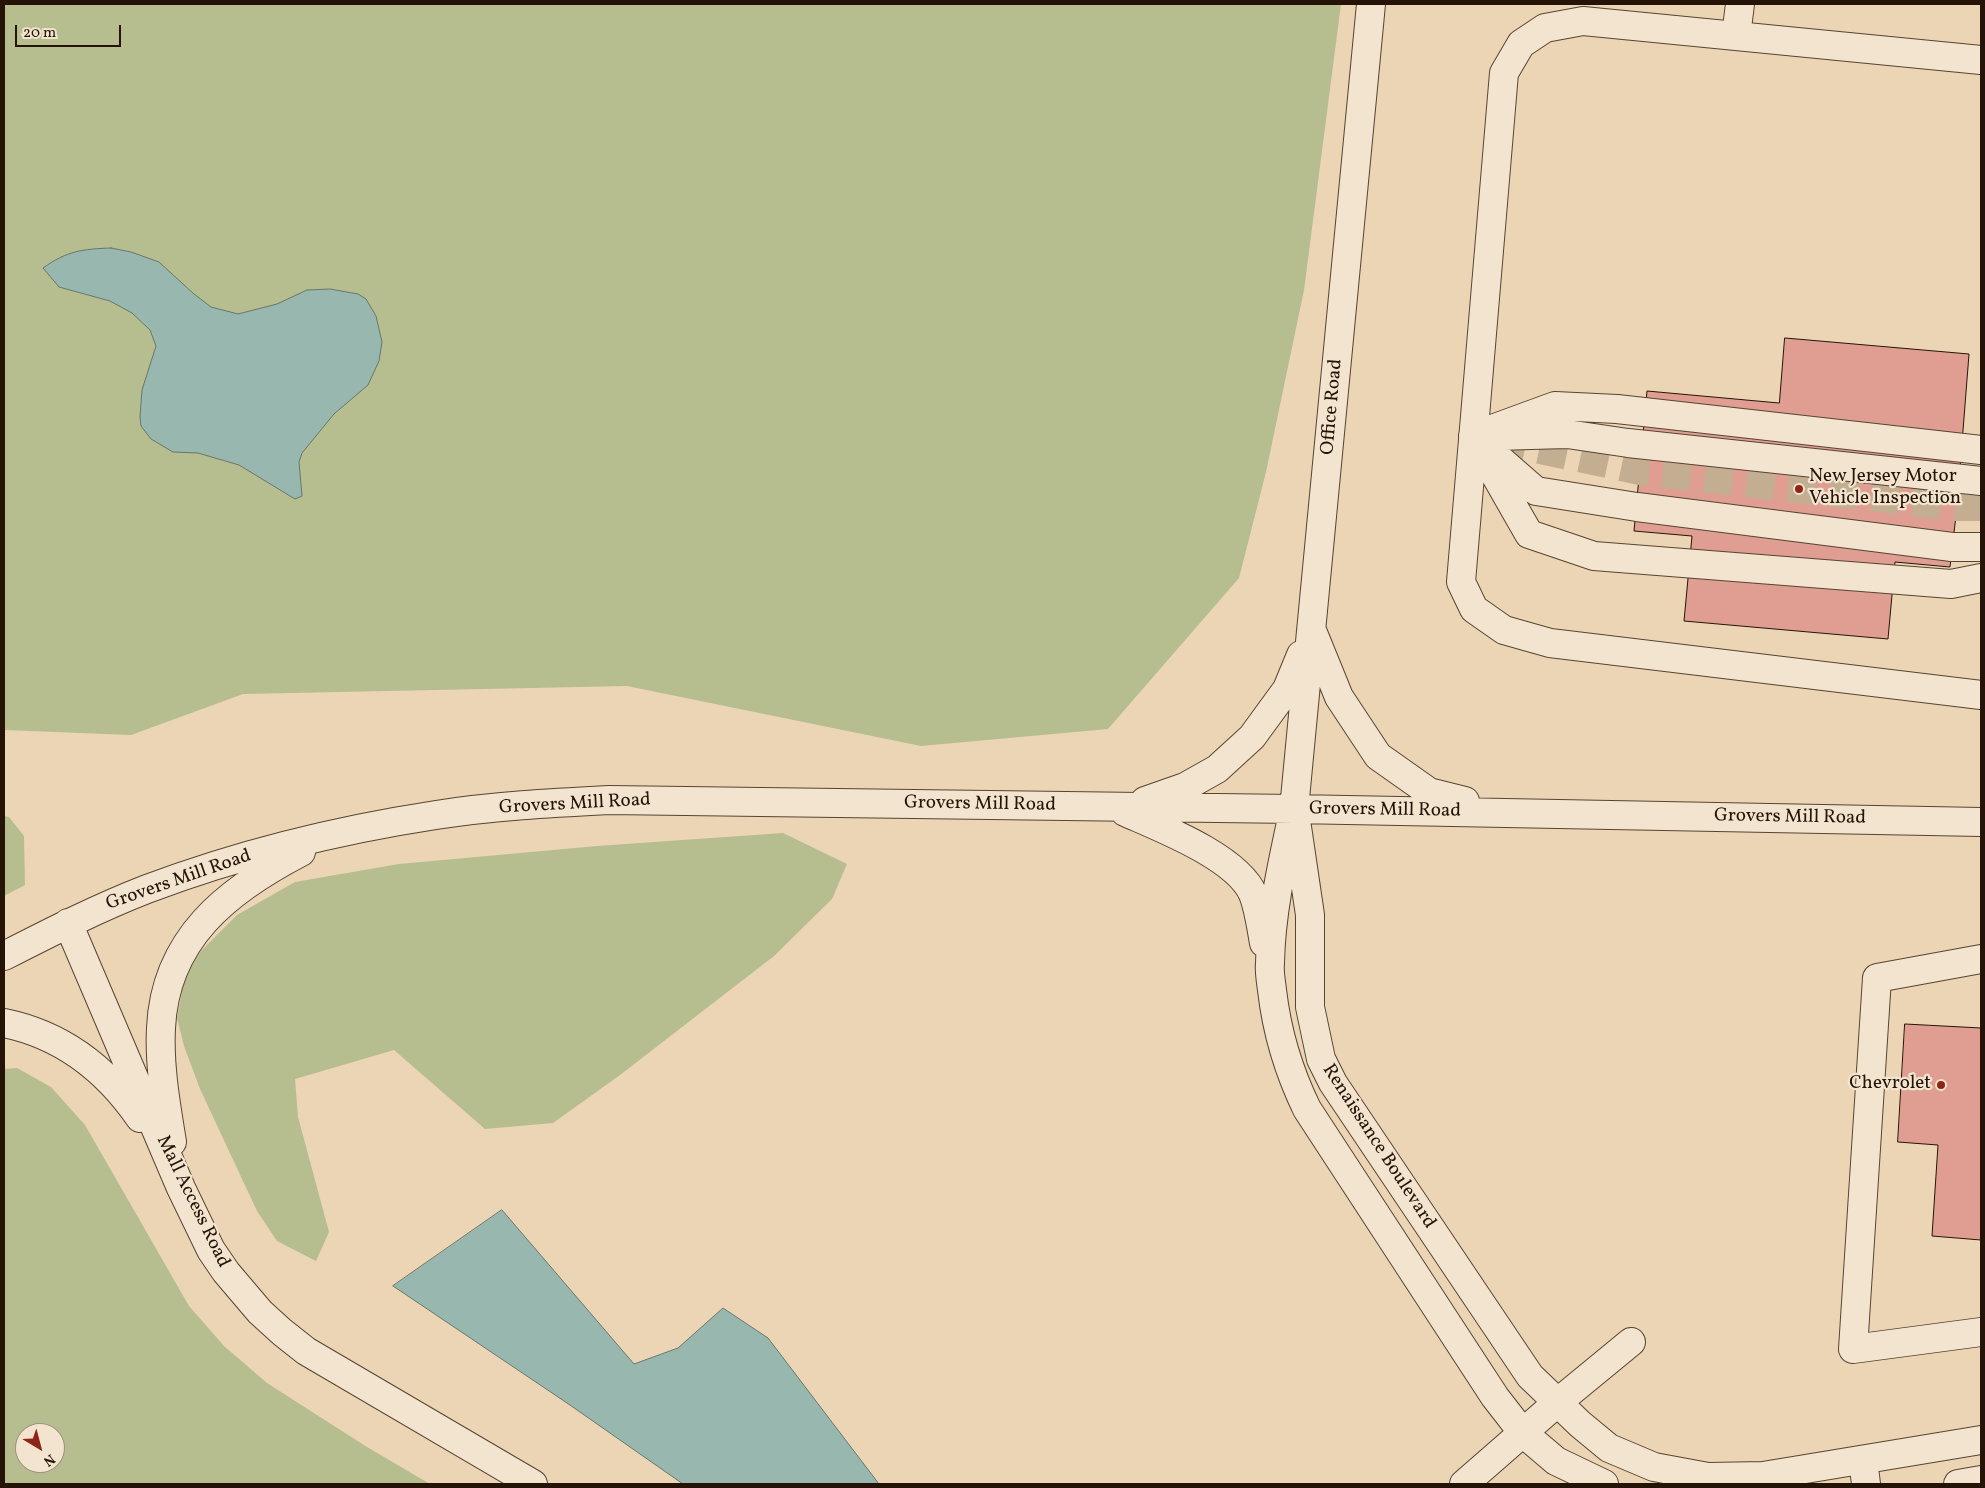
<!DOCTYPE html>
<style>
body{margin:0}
#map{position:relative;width:1985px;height:1488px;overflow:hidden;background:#ebd5b4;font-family:Vollkorn,serif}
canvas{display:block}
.frame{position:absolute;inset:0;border:5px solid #261308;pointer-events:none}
.north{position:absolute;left:15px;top:1423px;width:50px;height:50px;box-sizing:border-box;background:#f2e4ce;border:1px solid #a0907f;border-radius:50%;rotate:143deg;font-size:14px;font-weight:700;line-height:20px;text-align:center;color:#261308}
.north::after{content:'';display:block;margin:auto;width:18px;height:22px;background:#8f2418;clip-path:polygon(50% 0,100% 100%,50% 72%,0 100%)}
.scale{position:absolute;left:15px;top:25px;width:106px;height:22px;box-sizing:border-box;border:2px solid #261308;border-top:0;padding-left:6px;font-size:15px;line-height:18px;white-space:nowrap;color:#261308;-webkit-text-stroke:4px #f2e4ce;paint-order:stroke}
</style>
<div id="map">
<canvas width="1985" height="1488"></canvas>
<div class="frame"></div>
<div class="north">N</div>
<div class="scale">20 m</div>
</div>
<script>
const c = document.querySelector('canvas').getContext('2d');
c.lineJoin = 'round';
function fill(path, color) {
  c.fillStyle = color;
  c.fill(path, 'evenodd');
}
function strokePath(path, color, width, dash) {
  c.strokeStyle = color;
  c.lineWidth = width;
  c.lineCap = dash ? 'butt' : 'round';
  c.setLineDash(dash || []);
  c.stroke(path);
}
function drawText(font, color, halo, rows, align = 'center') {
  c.font = font + ' Vollkorn,serif';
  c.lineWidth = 4.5;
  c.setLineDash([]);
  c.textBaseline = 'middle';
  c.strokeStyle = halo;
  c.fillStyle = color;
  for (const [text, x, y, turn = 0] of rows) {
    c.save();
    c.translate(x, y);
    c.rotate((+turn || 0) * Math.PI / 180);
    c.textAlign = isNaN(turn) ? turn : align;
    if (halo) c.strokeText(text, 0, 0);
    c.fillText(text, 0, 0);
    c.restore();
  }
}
fill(new Path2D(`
 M 4,4 L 1341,4 L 1304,290 L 1266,472 L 1239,578 L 1108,729 L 921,746 L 627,686 L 243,694 L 131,735 L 4,730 Z
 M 4,816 L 9,817 L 24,836 L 25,885 L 4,896 Z
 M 783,833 L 847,864 L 832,899 L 774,956 L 620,1075 L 553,1123 L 485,1129 L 394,1050 L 295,1079 L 298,1117 L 329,1232 L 316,1261 L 277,1241 L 257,1211 L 200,1089 L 184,1046 L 177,1018 L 185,976 L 200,952 L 237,915 L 295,882 L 399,864 L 597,846 Z
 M 17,1068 L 51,1087 L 85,1125 L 189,1306 L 224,1346 L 267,1383 L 367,1447 L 430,1484 L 4,1484 L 4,1069 ZM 25,1433 L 55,1433 L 55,1463 L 25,1463 Z`), '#b6bd8e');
const water = new Path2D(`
 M 111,248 L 131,252 L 159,262 L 194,294 L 211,307 L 238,314 L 277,304 L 307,290 L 330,289 L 358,294 L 366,299 L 376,316 L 382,342 L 379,361 L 368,385 L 334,414 L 302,453 L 299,462 L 302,496 L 295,499 L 239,465 L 198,453 L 173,452 L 151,439 L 141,426 L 140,417 L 142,390 L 156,346 L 150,330 L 132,313 L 110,301 L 59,287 L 43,268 C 67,251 82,249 111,248 Z
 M 502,1210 L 634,1364 L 678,1348 L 723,1308 L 768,1338 L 879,1484 L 683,1484 L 567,1403 L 393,1286 Z`);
fill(water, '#98b8af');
strokePath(water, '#6a766c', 1);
const building = new Path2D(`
 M 1785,338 L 1969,354 L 1957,507 L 1950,567 L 1895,562 L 1888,639 L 1684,621 L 1692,536 L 1634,531 L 1647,391 L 1779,403 Z
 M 1905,1024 L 1981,1028 L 1981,1240 L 1932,1236 L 1938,1145 L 1898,1142 Z`);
fill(building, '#df9e91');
strokePath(building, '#261308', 1);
strokePath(new Path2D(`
 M 1498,441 L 1640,471 L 1957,507 L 1981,507`), '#c4ae92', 28, [28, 14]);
const minor = new Path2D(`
 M 1371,4 L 1294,809 C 1283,860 1271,911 1270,963 C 1269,972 1271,981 1272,990 C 1277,1034 1288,1070 1307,1109 L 1495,1397 L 1523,1433 L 1556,1461 L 1604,1484
 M 1736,36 L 1740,4
 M 1981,60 L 1583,21 L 1545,28 L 1521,44 L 1504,73 L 1461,582 L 1474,609 L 1504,630 L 1550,643 L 1981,695
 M 1473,436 L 1529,534 L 1594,556 L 1951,584 L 1981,578
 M 1473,436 L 1555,406 L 1617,409 L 1981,450
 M 1495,436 L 1567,434 L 1628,443 L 1981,481
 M 1489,450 L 1536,491 L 1637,507 L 1952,547 L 1981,547
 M 1313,633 L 1339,697 L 1378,756 L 1429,792 L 1465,801
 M 1145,801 L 1185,787 L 1217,769 L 1252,737 L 1287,689 L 1301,655
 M 1125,812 C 1161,828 1237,857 1253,894 C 1259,909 1261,927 1264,943
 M 1297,827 L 1310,915 L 1310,1007 L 1321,1059 L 1333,1083 L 1530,1376 L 1580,1424 L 1609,1448 L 1654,1467 L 1708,1477 L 1763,1476 L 1981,1440
 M 68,923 L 181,1188 L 211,1250 L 226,1272 L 260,1312 L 282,1332 L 306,1351 L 533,1484
 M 4,956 C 51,932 98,908 147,889 C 240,854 338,830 436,815 C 493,806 551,803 609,800 L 1294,809 L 1981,822
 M 1981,959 L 1877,978 L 1853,1349 L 1981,1332
 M 4,1023 C 63,1035 107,1070 140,1118
 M 172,1142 C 166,1105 159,1066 161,1028 C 165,938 228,890 301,852
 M 1863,1460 L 1866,1484
 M 1464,1484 L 1558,1402 L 1631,1342
 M 1958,1484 L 1981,1480`);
strokePath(minor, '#574433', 30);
strokePath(minor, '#f2e4ce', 28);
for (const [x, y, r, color] of [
 [1799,489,5,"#8f2418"],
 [1941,1085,5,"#8f2418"]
]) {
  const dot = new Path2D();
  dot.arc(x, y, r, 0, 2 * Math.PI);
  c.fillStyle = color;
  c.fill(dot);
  strokePath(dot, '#f2e4ce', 2);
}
drawText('19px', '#261308', '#f2e4ce', [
 ["Office Road",1333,407,-85],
 ["Grovers Mill Road",575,805,-3],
 ["Grovers Mill Road",980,805,1],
 ["Grovers Mill Road",1385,811,1],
 ["Grovers Mill Road",1790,818,1],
 ["Grovers Mill Road",179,881,-19],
 ["Renaissance Boulevard",1378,1147,57],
 ["Mall Access Road",192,1202,64]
]);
drawText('19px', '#261308', '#f2e4ce', [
 ["New Jersey Motor",1809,478],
 ["Vehicle Inspection",1809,500],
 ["Chevrolet",1931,1085,"right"]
], 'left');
</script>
